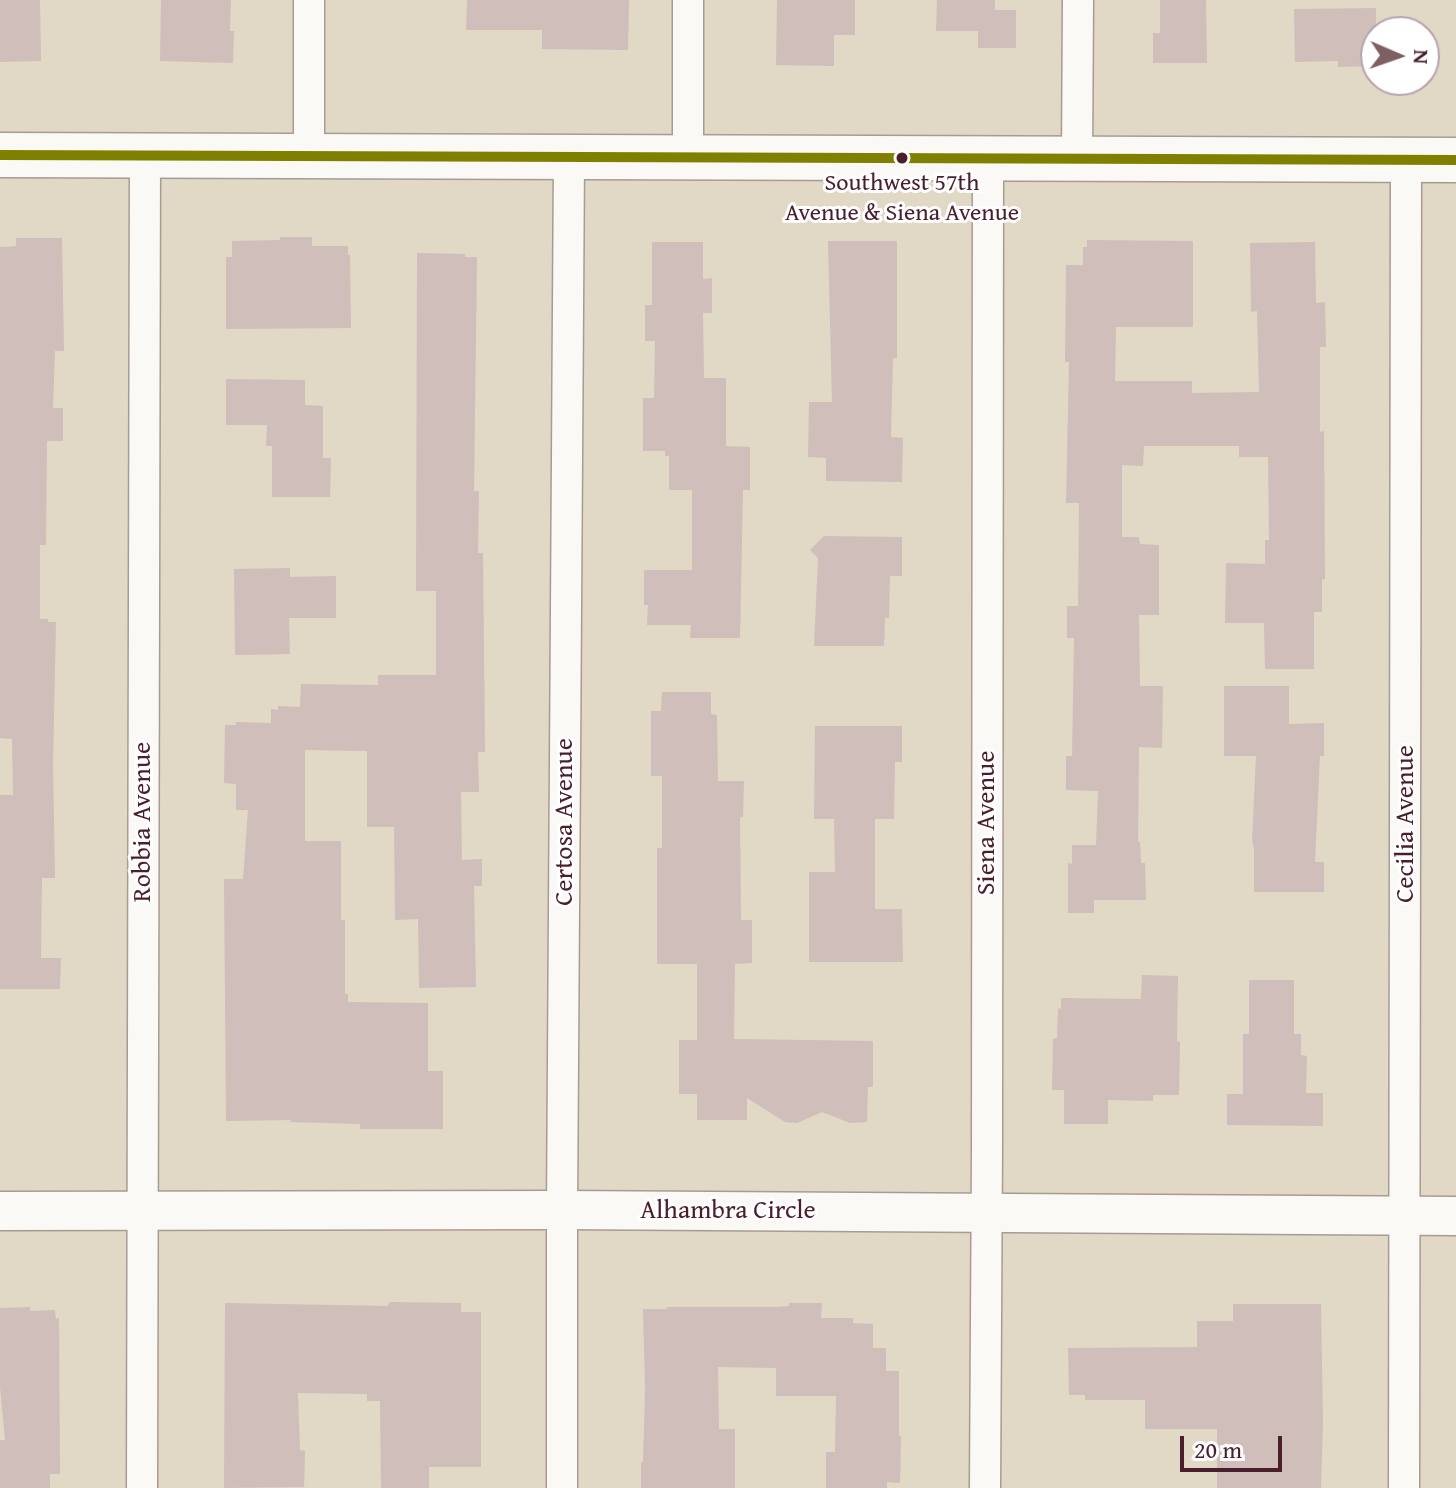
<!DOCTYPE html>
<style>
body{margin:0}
#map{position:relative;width:1456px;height:1488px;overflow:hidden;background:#e1d8c6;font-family:"Gentium Book Plus",serif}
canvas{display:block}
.north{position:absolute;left:1360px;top:16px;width:80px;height:80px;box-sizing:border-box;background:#fff;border:2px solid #b7a5aa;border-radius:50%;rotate:92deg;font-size:22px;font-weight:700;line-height:32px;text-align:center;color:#4a1f2b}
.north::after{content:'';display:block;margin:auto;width:28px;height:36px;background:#7f6061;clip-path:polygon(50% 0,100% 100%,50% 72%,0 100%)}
.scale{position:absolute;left:1180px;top:1436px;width:102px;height:36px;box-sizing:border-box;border:4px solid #4a1f2b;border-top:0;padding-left:10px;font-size:24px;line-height:28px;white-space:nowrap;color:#4a1f2b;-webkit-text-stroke:6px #fff;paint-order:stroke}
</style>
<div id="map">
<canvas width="1456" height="1488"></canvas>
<div class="north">N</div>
<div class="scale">20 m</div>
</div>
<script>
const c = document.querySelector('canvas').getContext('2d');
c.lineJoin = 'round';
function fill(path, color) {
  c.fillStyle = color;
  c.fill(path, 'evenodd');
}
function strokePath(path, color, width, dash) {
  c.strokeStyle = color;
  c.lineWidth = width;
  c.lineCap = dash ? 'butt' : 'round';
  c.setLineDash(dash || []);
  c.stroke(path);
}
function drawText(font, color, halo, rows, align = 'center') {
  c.font = font + ' "Gentium Book Plus",serif';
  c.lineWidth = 6;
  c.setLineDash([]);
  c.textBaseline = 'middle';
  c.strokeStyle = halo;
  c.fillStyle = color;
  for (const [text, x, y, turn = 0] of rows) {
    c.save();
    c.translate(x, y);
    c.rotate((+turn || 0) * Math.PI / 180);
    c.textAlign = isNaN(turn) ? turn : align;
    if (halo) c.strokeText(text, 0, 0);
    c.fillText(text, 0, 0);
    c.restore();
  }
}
fill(new Path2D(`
 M 0,0 L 40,0 L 41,61 L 0,62 Z
 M 161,0 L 231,0 L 230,31 L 234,31 L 233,63 L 160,61 Z
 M 467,0 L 629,0 L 628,50 L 542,49 L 542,30 L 466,30 Z
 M 777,0 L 855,0 L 855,35 L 834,35 L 834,66 L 776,65 Z
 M 937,0 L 995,0 L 995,10 L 1016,10 L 1016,48 L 978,48 L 978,31 L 936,31 Z
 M 1160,0 L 1206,0 L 1207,63 L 1153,63 L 1153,33 L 1160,33 Z
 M 1376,8 L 1376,66 L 1338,67 L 1338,61 L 1295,62 L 1294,9 Z
 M 280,237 L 312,237 L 312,246 L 348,246 L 348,255 L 350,255 L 351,328 L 226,329 L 226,257 L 232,257 L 232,241 L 280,240 Z
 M 16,238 L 62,238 L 64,351 L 55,351 L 53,408 L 63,408 L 63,441 L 47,441 L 46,545 L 40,545 L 40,619 L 48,619 L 48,622 L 56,622 L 53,764 L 55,878 L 42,878 L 41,958 L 61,958 L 60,989 L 0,989 L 0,795 L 13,795 L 12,739 L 0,738 L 0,247 L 16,246 Z
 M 1087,240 L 1193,241 L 1193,327 L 1116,327 L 1115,381 L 1192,381 L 1192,393 L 1259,392 L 1257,311 L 1251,312 L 1250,243 L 1315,242 L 1316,303 L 1325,302 L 1326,347 L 1320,347 L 1320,432 L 1324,431 L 1325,579 L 1322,579 L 1322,612 L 1314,612 L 1314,669 L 1265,669 L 1264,623 L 1225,623 L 1226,563 L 1265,564 L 1265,540 L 1269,540 L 1268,457 L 1239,457 L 1239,446 L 1144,446 L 1143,466 L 1122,465 L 1122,537 L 1139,537 L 1140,544 L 1159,545 L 1159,615 L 1139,615 L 1140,686 L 1163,686 L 1162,748 L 1139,747 L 1138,842 L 1140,842 L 1141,863 L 1145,863 L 1146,900 L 1094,900 L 1094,913 L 1068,913 L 1068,863 L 1072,864 L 1072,845 L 1096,845 L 1098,791 L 1066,790 L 1066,756 L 1072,756 L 1074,638 L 1067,638 L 1067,606 L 1078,606 L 1079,503 L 1066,503 L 1069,362 L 1065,362 L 1066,265 L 1083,265 L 1083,247 L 1087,247 Z
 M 828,241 L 897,241 L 897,358 L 893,358 L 891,437 L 903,438 L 902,482 L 826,481 L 826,458 L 808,457 L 809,402 L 832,402 Z
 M 652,242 L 703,242 L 703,279 L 712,278 L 712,313 L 703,313 L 704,378 L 726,378 L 726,446 L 750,447 L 750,490 L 743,490 L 740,638 L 690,638 L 691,625 L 647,625 L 648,605 L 644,605 L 644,570 L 692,570 L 692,490 L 669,490 L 669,456 L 665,456 L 665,451 L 643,451 L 643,398 L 654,398 L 655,341 L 645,341 L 645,305 L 652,305 Z
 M 417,253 L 465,254 L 465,257 L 477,257 L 474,491 L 479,491 L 478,553 L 483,553 L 485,752 L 478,752 L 479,792 L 461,792 L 462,860 L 482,859 L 482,886 L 474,886 L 476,987 L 419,988 L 418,919 L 395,920 L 394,827 L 367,827 L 367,751 L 305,750 L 305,841 L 341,841 L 341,920 L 345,920 L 345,994 L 348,994 L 348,1002 L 428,1003 L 428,1071 L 443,1071 L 443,1129 L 360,1129 L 360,1124 L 290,1122 L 291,1120 L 226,1121 L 224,879 L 243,879 L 248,810 L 236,810 L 236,784 L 224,783 L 225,725 L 236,725 L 236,722 L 271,723 L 271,709 L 278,710 L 278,706 L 300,707 L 301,684 L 378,685 L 378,675 L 436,675 L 436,591 L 416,591 Z
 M 226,379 L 305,380 L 305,405 L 323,406 L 323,458 L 331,458 L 330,497 L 272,497 L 272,446 L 266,446 L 267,425 L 226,425 Z
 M 824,536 L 902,537 L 902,576 L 890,576 L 889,618 L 885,618 L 884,646 L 814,646 L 818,558 L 810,550 Z
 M 290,568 L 290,577 L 336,576 L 336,618 L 289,618 L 290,654 L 235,655 L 234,569 Z
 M 1224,686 L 1289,686 L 1289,724 L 1324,723 L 1324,756 L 1320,756 L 1315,862 L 1324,862 L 1324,892 L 1254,892 L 1254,849 L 1252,840 L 1256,756 L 1224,756 Z
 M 662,692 L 711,692 L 711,714 L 717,715 L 718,781 L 744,781 L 743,817 L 740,817 L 741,920 L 752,920 L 752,963 L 735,964 L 734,1039 L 873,1041 L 873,1087 L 868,1087 L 867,1122 L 850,1123 L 822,1112 L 797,1123 L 785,1122 L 747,1098 L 747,1120 L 697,1120 L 697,1094 L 679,1094 L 679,1040 L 697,1040 L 697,964 L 657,964 L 657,848 L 662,848 L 662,776 L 651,776 L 651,711 L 661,711 Z
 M 815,726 L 902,726 L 902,762 L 895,762 L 894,819 L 875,819 L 875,909 L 902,909 L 903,962 L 809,962 L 809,872 L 835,872 L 834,819 L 814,819 Z
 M 1142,975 L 1178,976 L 1177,1041 L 1180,1042 L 1179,1095 L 1153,1095 L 1153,1101 L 1108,1100 L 1108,1124 L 1064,1124 L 1064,1090 L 1052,1090 L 1053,1039 L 1057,1038 L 1058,1008 L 1061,1009 L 1061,998 L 1141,999 Z
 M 1249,980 L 1294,980 L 1294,1034 L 1301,1034 L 1301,1055 L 1307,1056 L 1306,1093 L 1323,1093 L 1323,1126 L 1227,1125 L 1227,1094 L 1243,1094 L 1243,1034 L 1249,1034 Z
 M 389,1302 L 461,1303 L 461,1312 L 481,1312 L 481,1467 L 429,1467 L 429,1488 L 381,1488 L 380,1401 L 367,1401 L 367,1394 L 298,1393 L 300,1450 L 305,1451 L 304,1487 L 224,1488 L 225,1303 L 388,1306 Z
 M 789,1303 L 822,1303 L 821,1318 L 853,1318 L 853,1323 L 873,1324 L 873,1348 L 886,1348 L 886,1371 L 899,1371 L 899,1436 L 901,1436 L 900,1483 L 887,1482 L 887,1488 L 826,1488 L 826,1452 L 835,1452 L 836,1396 L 776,1396 L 776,1368 L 718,1367 L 719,1429 L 735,1429 L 735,1488 L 641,1488 L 641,1462 L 643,1462 L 645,1389 L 643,1309 L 667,1309 L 667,1307 L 776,1307 L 789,1306 Z
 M 1233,1304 L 1321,1304 L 1323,1423 L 1321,1488 L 1217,1488 L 1217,1429 L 1145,1429 L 1145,1400 L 1085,1400 L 1085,1395 L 1069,1395 L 1068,1348 L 1197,1347 L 1197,1321 L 1233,1321 Z
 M 30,1307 L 30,1311 L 55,1310 L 56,1319 L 59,1318 L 60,1474 L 50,1474 L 50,1488 L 0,1488 L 0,1440 L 5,1440 L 0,1387 L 0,1308 Z`), '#cfbeba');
const minor = new Path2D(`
 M 309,0 L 309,156
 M 688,0 L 688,157
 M 1077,158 L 1078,0
 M 142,1488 L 145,155
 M 562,1488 L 562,1210 L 569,157
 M 985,1488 L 987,1149 L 988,158
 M 1404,1488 L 1406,160`);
const tertiary = new Path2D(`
 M 0,1211 L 562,1210 L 1456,1216`);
const secondary = new Path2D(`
 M 0,155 L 1456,160`);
strokePath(minor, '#a79c93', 33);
strokePath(tertiary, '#a79c93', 41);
strokePath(secondary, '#a79c93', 47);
strokePath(minor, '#faf9f6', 30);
strokePath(tertiary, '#faf9f6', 38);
strokePath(secondary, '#faf9f6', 44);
strokePath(new Path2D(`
 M 0,155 L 1456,160`), '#808000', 10);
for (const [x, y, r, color] of [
 [902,158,7,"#4a1f2b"]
]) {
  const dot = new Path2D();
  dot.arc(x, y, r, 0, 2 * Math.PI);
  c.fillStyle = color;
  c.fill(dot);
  strokePath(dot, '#fff', 3);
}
drawText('24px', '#4a1f2b', '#fff', [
 ["Southwest 57th",902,184],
 ["Avenue & Siena Avenue",902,214]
]);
drawText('26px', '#4a1f2b', '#fff', [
 ["Robbia Avenue",143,822,-90],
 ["Certosa Avenue",565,822,-90],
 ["Siena Avenue",987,823,-90],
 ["Cecilia Avenue",1406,824,-90],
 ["Alhambra Circle",728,1211]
]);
</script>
